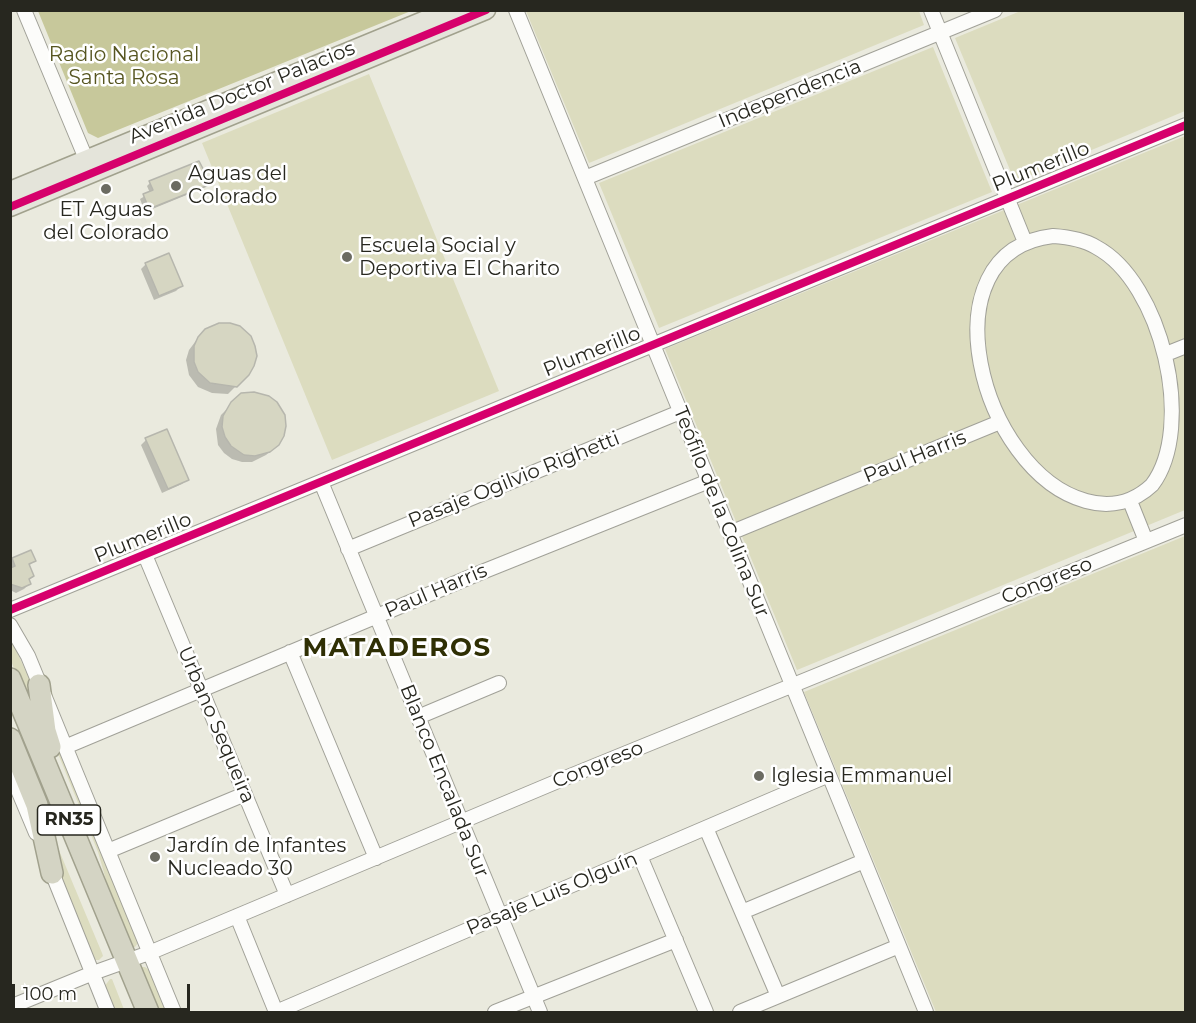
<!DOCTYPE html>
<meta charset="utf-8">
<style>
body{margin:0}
#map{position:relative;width:1196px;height:1023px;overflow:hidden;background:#eaeade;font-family:Montserrat,sans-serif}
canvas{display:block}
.frame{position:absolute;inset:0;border:12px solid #27271f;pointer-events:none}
.scale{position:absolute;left:12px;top:984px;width:178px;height:27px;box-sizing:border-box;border:3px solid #27271f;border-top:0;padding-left:8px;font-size:18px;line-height:21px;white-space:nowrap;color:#27271f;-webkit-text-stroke:4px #fff;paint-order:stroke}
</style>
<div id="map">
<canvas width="1196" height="1023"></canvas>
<div class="frame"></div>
<div class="scale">100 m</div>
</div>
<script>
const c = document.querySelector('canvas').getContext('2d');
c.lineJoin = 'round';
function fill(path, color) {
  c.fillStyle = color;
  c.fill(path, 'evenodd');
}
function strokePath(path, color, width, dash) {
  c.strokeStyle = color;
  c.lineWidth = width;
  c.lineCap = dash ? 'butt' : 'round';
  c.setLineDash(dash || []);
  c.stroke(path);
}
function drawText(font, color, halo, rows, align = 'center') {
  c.font = font + ' Montserrat,sans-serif';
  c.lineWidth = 5;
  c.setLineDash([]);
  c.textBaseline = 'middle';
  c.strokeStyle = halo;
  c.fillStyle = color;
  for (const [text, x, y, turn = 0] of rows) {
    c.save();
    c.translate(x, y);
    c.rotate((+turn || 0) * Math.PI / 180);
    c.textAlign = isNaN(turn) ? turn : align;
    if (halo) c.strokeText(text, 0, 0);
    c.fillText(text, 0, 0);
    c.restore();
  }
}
fill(new Path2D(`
 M 1023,10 L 1185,11 L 1185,111 L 1015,182 L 955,38 Z
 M 919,11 L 924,25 L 589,163 L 526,11 Z
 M 933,47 L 992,192 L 659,328 L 599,183 Z
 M 369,74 L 499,391 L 332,460 L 202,143 Z
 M 1185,136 L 1185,510 L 797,670 L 665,349 Z
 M 1185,536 L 1185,1012 L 936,1012 L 804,692 Z
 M 10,637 L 29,678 L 41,729 L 39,729 L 11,661 Z
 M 52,732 L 138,940 L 138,943 L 135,947 L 130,947 L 116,915 L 98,852 L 50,734 Z
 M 48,824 L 102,953 L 103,956 L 99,960 L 94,960 L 55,865 Z
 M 141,967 L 145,967 L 149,970 L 166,1012 L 154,1012 L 138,969 Z
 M 110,979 L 112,979 L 125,1012 L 114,1012 L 104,987 Z`), '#dcdcbf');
fill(new Path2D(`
 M 38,11 L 37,11 L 411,11 L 98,138 L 88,133 Z`), '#c7c89b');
fill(new Path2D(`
 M 204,170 L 209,183 L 206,187 L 145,212 L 140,199 L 150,193 L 147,186 L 150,183 Z
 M 146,264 L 181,286 L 176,291 L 154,300 L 141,269 Z
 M 198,338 L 236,386 L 228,394 L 212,393 L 198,387 L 189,375 L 186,360 L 189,350 Z
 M 241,395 L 274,448 L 266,455 L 252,462 L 242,462 L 232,459 L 224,453 L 218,445 L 216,429 L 221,415 Z
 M 146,440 L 187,479 L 182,484 L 162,493 L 141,445 Z
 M 13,559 L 34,560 L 29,566 L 33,576 L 28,581 L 29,584 L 24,589 L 16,593 L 10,590 L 10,561 Z`), '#0003');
const building = new Path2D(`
 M 199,161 L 211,184 L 149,209 L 143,194 L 153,190 L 149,181 Z
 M 169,253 L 183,286 L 159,296 L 145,263 Z
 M 219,323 L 230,323 L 240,326 L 251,336 L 255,346 L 257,356 L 254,366 L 249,375 L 237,387 L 210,383 L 198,372 L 194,362 L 194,346 L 198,337 L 205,329 Z
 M 254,392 L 269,396 L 277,402 L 285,415 L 286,426 L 284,436 L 279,445 L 270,452 L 255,456 L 244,455 L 231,446 L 225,437 L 222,427 L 223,416 L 231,402 L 241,393 Z
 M 167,429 L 189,480 L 168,489 L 145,438 Z
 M 31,550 L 36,561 L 29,564 L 34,576 L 29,579 L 31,584 L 22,588 L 10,584 L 10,568 L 15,566 L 12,558 Z`);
fill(building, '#d6d6c2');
strokePath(building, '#b6b6ad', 1.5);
const minor = new Path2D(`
 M 24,10 L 89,166
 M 516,10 L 926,1012
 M 931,10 L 1025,242
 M 585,178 L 995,10
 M 1053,236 C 1068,237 1083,239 1096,247 C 1162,282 1196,427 1152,485 C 1134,502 1111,508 1086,501 C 980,472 922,251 1053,236 Z
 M 1171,352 L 1186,346
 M 321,482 L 540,1012
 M 1130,501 L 1146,541
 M 730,533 L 1000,422
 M 348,549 L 680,412
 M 145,555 L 287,895
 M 10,610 L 1186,125
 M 10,625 L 28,656 L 174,1012
 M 290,652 L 376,858
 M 418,717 L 499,683
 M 65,747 L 482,572 L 709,481
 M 10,771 L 36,833
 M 706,828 L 778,996
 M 108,851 L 245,794
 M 640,856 L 706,1012
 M 49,865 L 108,1012
 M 742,912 L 864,861
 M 237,916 L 276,1012 L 829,775
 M 10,1007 L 93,973 L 149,953 L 570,776 L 1186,525
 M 495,1012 L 676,940
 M 740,1012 L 899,946`);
const major = new Path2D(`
 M 10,191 L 450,10
 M 10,207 L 486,10`);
const highway = new Path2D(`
 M 10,679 L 148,1012
 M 39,685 L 45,731 L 50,747
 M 10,739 L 37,805 L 52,873`);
strokePath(minor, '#a1a198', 16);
strokePath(major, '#a1a18d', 21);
strokePath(highway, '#a1a18d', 24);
strokePath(minor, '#fcfcfa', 14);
strokePath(major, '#e4e4da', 18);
strokePath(highway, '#d4d4c4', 21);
strokePath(new Path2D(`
 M 10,207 L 486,10
 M 10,610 L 1186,125`), '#d6006c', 8);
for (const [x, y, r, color] of [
 [176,186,6,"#6b6b62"],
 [106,189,6,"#6b6b62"],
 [347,257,6,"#6b6b62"],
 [759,776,6,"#6b6b62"],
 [155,857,6,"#6b6b62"]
]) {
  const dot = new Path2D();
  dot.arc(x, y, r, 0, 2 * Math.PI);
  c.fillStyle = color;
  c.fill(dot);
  strokePath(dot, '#fff', 2);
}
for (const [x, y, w] of [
 [69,820,63]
]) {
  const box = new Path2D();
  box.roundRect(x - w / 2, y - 15, w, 30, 4.5);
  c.fillStyle = '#fff';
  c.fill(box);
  strokePath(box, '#27271f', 1.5);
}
drawText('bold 18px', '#27271f', null, [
 ["RN35",69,820]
]);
drawText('20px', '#565520', '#fff', [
 ["Radio Nacional",124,55],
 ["Santa Rosa",124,78]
]);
drawText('20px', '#27271f', '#fff', [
 ["Avenida Doctor Palacios",242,93,-22],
 ["Independencia",790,94,-22],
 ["Plumerillo",1041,167,-22],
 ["Plumerillo",592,352,-22],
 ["Paul Harris",915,457,-22],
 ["Pasaje Ogilvio Righetti",514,480,-22],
 ["Teófilo de la Colina Sur",721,512,68],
 ["Plumerillo",143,538,-22],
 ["Congreso",1047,581,-22],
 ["Paul Harris",436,591,-23],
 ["Urbano Sequeira",216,725,67],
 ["Congreso",598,765,-22],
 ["Blanco Encalada Sur",444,781,68],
 ["Pasaje Luis Olguín",552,894,-23]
]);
drawText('20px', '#27271f', '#fff', [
 ["Aguas del",188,174],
 ["Colorado",188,197],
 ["ET Aguas",106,210,"center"],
 ["del Colorado",106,233,"center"],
 ["Escuela Social y",359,246],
 ["Deportiva El Charito",359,269],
 ["Iglesia Emmanuel",771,776],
 ["Jardín de Infantes",167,846],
 ["Nucleado 30",167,869]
], 'left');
c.letterSpacing = '1.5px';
drawText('bold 26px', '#2f2f04', '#fff', [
 ["MATADEROS",397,648]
]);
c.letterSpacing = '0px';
</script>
